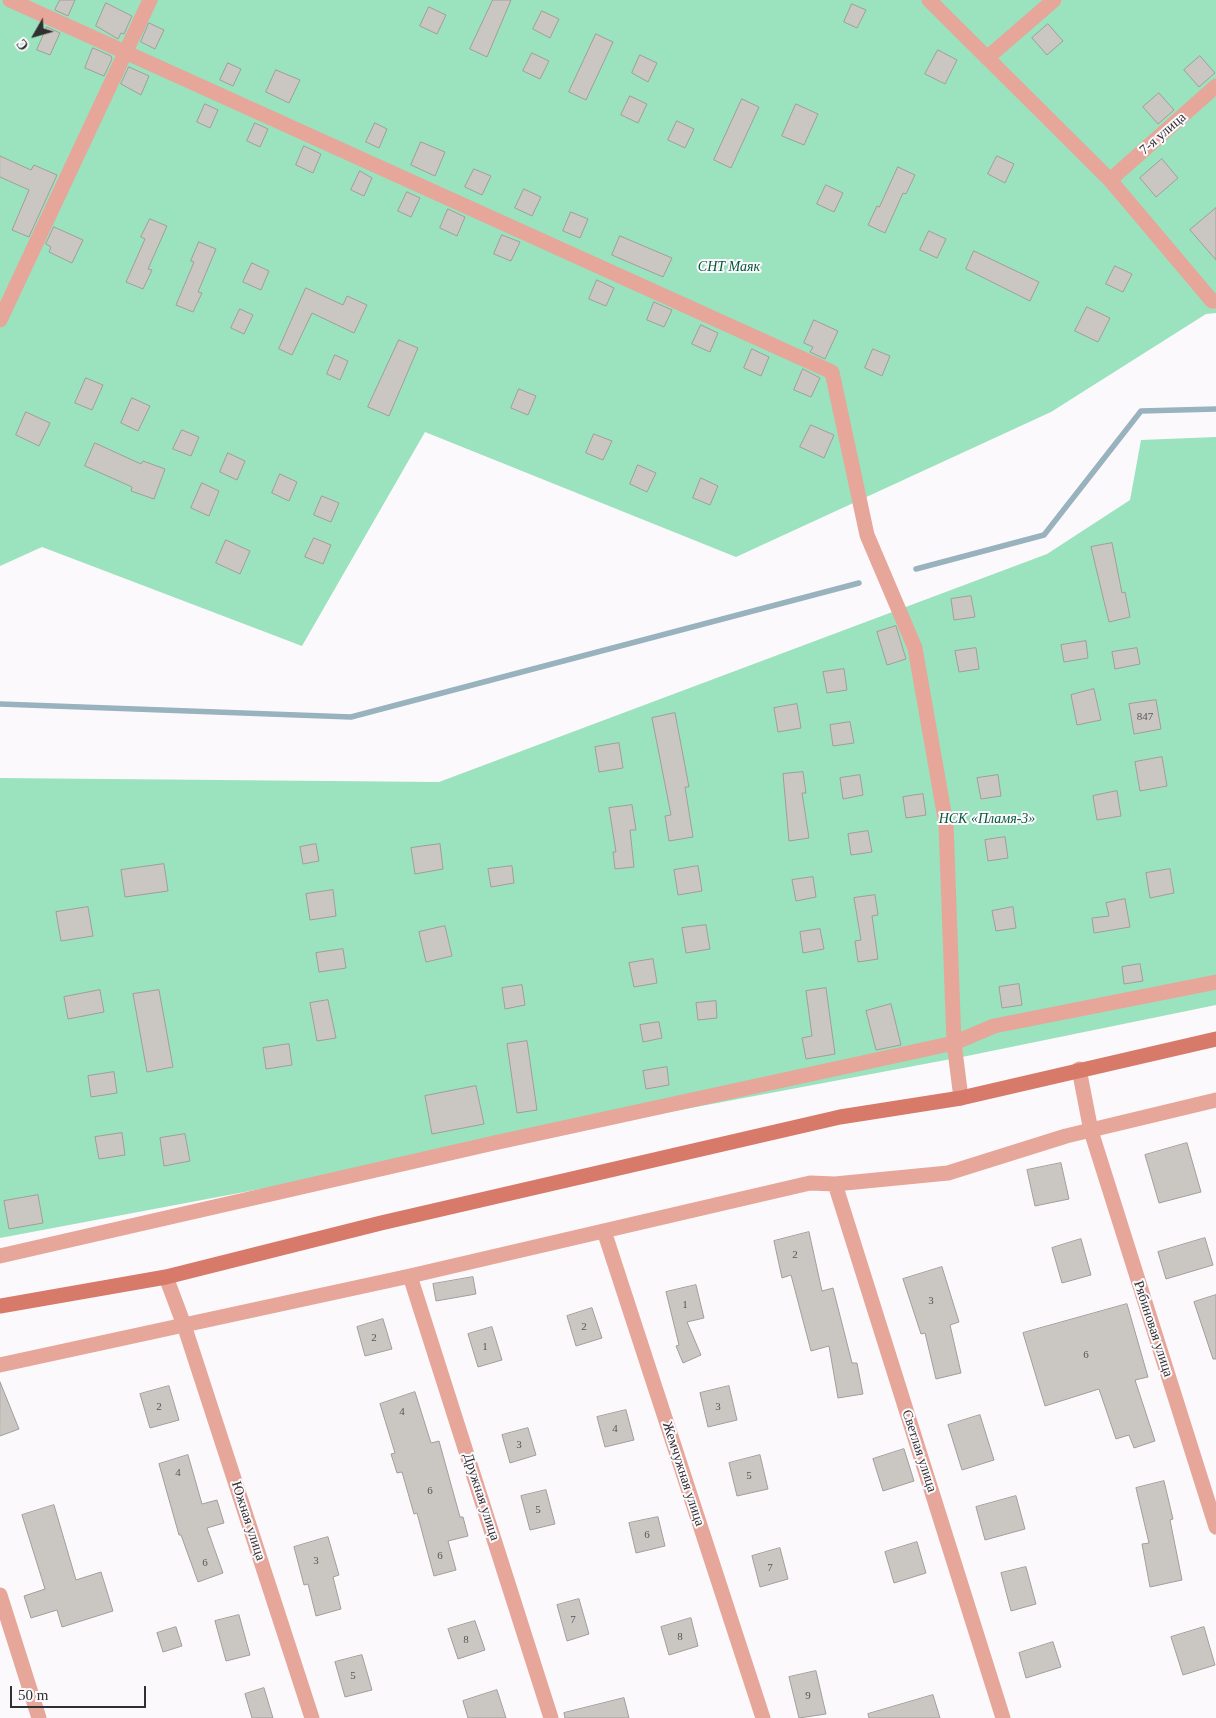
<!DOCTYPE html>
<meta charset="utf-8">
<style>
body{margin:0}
#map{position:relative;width:1216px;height:1718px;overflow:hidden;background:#fcf9fc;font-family:"Times New Roman",serif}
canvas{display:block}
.north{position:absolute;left:10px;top:10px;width:50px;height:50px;-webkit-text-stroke:4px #fcf9fc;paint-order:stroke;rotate:232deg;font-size:14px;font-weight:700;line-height:20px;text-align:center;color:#313031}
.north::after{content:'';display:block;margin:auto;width:18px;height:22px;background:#313031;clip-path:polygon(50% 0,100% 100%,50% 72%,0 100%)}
.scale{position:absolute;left:10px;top:1686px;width:136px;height:22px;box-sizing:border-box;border:2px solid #313031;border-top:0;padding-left:6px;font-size:15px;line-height:18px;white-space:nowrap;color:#313031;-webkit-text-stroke:4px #fcf9fc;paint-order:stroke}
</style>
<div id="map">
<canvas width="1216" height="1718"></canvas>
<div class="north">С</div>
<div class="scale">50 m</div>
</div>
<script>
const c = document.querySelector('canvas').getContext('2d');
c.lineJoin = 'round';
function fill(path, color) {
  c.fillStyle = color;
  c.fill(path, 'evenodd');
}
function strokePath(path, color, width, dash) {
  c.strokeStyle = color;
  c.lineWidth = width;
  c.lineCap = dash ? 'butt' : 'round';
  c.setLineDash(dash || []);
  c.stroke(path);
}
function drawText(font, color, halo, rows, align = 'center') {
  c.font = font + ' "Times New Roman",serif';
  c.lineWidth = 4;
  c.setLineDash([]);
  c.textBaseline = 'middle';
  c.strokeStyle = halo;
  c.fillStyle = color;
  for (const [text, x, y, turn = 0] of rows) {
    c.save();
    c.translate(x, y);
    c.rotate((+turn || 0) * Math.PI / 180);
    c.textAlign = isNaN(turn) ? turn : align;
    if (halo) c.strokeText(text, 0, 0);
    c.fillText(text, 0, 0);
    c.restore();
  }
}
fill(new Path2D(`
 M 0,0 L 1216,0 L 1216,313 L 1206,314 L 1051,412 L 736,557 L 425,432 L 302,646 L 42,547 L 0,566 Z
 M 1216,437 L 1216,1005 L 967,1056 L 0,1238 L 0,778 L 439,782 L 1047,554 L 1130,500 L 1141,440 Z`), '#9be2be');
strokePath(new Path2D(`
 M 916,569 L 1044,535 L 1141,411 L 1216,409
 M 0,704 L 351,717 L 859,583`), '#98b2be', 5.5);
const building = new Path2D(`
 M 60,0 L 75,0 L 68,16 L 55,10 Z
 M 493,0 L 511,0 L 487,57 L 470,49 Z
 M 106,3 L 132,16 L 124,34 L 121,33 L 118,39 L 96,26 Z
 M 852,4 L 866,10 L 857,28 L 844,22 Z
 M 429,7 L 446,15 L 437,34 L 420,26 Z
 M 542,11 L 559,19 L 550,38 L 533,29 Z
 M 149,23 L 164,30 L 155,49 L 141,42 Z
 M 1048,24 L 1063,41 L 1047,55 L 1032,38 Z
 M 47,27 L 60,33 L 50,55 L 37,50 Z
 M 596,34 L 613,42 L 586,100 L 569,92 Z
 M 93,48 L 111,56 L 112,59 L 104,76 L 85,68 Z
 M 938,50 L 957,60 L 945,84 L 925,74 Z
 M 532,53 L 549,61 L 540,79 L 523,71 Z
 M 640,55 L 657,63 L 648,82 L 632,73 Z
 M 1200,56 L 1215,73 L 1199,87 L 1184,70 Z
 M 228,63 L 241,69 L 233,86 L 220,80 Z
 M 129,67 L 149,76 L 141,95 L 121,84 Z
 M 276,70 L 300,80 L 289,103 L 266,92 Z
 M 1159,93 L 1174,110 L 1158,124 L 1143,107 Z
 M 630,96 L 647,104 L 638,123 L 621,115 Z
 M 742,99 L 759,107 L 731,168 L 714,160 Z
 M 205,104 L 218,110 L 210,128 L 197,122 Z
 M 796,104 L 818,114 L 804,145 L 782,136 Z
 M 677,121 L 694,129 L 685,148 L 668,140 Z
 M 255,123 L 268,129 L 260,147 L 247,141 Z
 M 375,123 L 387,129 L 379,148 L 366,142 Z
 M 421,142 L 445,152 L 435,176 L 411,165 Z
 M 304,146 L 321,154 L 313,173 L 296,165 Z
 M 0,156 L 31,170 L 34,165 L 57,175 L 29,237 L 12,230 L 29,190 L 0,177 Z
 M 997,156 L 1014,164 L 1005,183 L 988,174 Z
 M 1162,159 L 1178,178 L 1156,197 L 1140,178 Z
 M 898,167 L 915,175 L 906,194 L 903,193 L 885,233 L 868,225 L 877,206 L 879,207 Z
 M 474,169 L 491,176 L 482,195 L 465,187 Z
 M 360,171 L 372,178 L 364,196 L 351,190 Z
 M 826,185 L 843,193 L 834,212 L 817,204 Z
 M 524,189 L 541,197 L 532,216 L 515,208 Z
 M 407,192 L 420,198 L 411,217 L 398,211 Z
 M 1216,208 L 1216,260 L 1190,230 Z
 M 448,209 L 465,217 L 457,236 L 440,228 Z
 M 571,212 L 588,219 L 580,238 L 563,231 Z
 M 150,219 L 167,226 L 148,269 L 152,270 L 143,289 L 126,282 L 145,239 L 141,237 Z
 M 54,227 L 83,240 L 72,263 L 49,252 L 51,247 L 46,244 Z
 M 929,231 L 946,239 L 937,258 L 920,250 Z
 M 502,235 L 520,242 L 511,261 L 494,254 Z
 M 620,236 L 672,258 L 663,277 L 612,255 Z
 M 199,242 L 216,249 L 198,292 L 202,293 L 193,312 L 176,305 L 194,262 L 191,261 Z
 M 974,251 L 1039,282 L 1030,301 L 966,269 Z
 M 252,263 L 269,271 L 261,290 L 243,282 Z
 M 1115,266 L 1132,274 L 1123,292 L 1106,284 Z
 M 597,280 L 614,288 L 606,306 L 589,299 Z
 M 306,288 L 343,305 L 347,296 L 367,305 L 354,333 L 312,313 L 292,355 L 279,349 Z
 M 654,302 L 672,310 L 664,327 L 647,320 Z
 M 1087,307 L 1110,318 L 1098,342 L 1075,331 Z
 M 240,309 L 253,315 L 244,334 L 231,328 Z
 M 814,320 L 838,331 L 825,359 L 810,352 L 813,347 L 804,343 Z
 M 701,325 L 718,333 L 710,352 L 692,344 Z
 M 399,340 L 418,348 L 389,416 L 368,407 Z
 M 752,349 L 769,357 L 761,376 L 744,368 Z
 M 873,349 L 890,356 L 882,376 L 865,368 Z
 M 335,355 L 348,361 L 340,380 L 327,374 Z
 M 803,369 L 820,378 L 811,397 L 794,390 Z
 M 86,378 L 103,385 L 92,410 L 75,403 Z
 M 519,389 L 536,396 L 528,415 L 511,408 Z
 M 132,398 L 150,406 L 138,431 L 121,423 Z
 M 26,412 L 50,423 L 39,446 L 16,435 Z
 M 811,425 L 834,435 L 824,458 L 800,447 Z
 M 182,430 L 199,437 L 191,456 L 173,449 Z
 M 594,434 L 612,441 L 603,460 L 586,453 Z
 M 95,443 L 141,464 L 143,461 L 165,469 L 154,499 L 131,491 L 132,487 L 85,466 Z
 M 228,453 L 245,461 L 237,480 L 220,472 Z
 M 638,465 L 656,473 L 647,492 L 630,484 Z
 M 280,474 L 297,482 L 289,501 L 272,493 Z
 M 701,478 L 718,486 L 710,505 L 693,498 Z
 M 202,483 L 219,491 L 209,516 L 191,508 Z
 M 322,496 L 339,503 L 331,522 L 314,515 Z
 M 314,538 L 331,545 L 323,564 L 305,557 Z
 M 226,540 L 250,551 L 240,574 L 216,563 Z
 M 1112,543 L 1122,593 L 1125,592 L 1130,617 L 1109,622 L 1091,547 Z
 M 971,596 L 975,617 L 954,620 L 951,599 Z
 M 896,626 L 906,659 L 887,665 L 877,632 Z
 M 1086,641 L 1088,658 L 1064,662 L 1061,645 Z
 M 976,648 L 979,669 L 959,672 L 955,651 Z
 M 1137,648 L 1140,664 L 1115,669 L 1112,652 Z
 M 844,669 L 847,690 L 827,693 L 823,672 Z
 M 1094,689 L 1101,720 L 1077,725 L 1071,695 Z
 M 1156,700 L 1161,729 L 1134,734 L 1129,704 Z
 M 797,704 L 801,728 L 778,732 L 774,708 Z
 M 675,713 L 689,787 L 685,787 L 693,837 L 669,841 L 665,816 L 671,815 L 652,718 Z
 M 850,722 L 854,743 L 833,746 L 830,725 Z
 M 619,743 L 623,768 L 599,772 L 595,747 Z
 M 1162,757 L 1167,786 L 1140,791 L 1135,762 Z
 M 803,772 L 806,793 L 802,793 L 809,838 L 789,841 L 783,774 Z
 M 860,775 L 863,795 L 843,799 L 840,778 Z
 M 998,775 L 1001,796 L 981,799 L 977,778 Z
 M 1117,791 L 1121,816 L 1097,820 L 1093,796 Z
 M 923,794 L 926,815 L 906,818 L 903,797 Z
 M 632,805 L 636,830 L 630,830 L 634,867 L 615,869 L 613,852 L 616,852 L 609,808 Z
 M 868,831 L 872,852 L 851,855 L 848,834 Z
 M 1005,837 L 1008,858 L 988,861 L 985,840 Z
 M 316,844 L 319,861 L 303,864 L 300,847 Z
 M 440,844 L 443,869 L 415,874 L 411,848 Z
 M 164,864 L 168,891 L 125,897 L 121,870 Z
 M 512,866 L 514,883 L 491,887 L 488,869 Z
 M 698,866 L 702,891 L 678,895 L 674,870 Z
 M 1170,869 L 1174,893 L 1150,898 L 1146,873 Z
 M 813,877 L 816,897 L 796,901 L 792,880 Z
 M 333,890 L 336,916 L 310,920 L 306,894 Z
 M 875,895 L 878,915 L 872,916 L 878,959 L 858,962 L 855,941 L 861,940 L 854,898 Z
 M 1125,899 L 1130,927 L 1094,933 L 1092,918 L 1109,916 L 1106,903 Z
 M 88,907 L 93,936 L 61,941 L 56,912 Z
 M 1013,907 L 1016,928 L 996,931 L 992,911 Z
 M 706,925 L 710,949 L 686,953 L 682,928 Z
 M 445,926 L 452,956 L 426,962 L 419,932 Z
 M 820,929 L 824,949 L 803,953 L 800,932 Z
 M 343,949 L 346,968 L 319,972 L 316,953 Z
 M 653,959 L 657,983 L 634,987 L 629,963 Z
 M 1140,964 L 1143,981 L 1124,984 L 1122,967 Z
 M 1019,984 L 1022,1005 L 1002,1008 L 999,987 Z
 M 522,985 L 525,1005 L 505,1009 L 502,988 Z
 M 826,988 L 835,1054 L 806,1059 L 802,1038 L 812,1036 L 806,991 Z
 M 100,990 L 104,1012 L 68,1019 L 64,997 Z
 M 159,990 L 173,1067 L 147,1072 L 133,994 Z
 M 328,1000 L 336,1038 L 317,1041 L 310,1003 Z
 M 716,1001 L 717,1018 L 698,1020 L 696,1003 Z
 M 891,1004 L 901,1045 L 876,1050 L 866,1011 Z
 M 659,1022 L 662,1038 L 643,1042 L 640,1025 Z
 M 527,1041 L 537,1110 L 517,1113 L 507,1044 Z
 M 289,1044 L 292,1065 L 266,1069 L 263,1048 Z
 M 667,1067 L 669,1085 L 646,1089 L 643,1071 Z
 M 114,1072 L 117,1093 L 91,1097 L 88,1076 Z
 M 476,1086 L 484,1124 L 432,1134 L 425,1096 Z
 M 122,1133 L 125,1155 L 99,1159 L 95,1137 Z
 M 185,1134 L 190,1161 L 164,1166 L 160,1138 Z
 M 1187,1143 L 1201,1192 L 1159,1203 L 1145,1155 Z
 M 1061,1163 L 1069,1199 L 1035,1206 L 1027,1170 Z
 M 38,1195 L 43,1223 L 9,1229 L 4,1201 Z
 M 809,1232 L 822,1291 L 833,1288 L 852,1363 L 857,1363 L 863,1394 L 838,1398 L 829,1346 L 811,1351 L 791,1275 L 782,1278 L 774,1241 Z
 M 1205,1238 L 1213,1265 L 1166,1279 L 1158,1252 Z
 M 1081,1239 L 1091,1275 L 1062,1283 L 1052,1248 Z
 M 942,1267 L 959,1322 L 950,1325 L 961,1373 L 936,1379 L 925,1333 L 921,1334 L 903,1279 Z
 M 473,1277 L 476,1294 L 436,1301 L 433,1284 Z
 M 696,1285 L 704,1318 L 687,1322 L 701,1355 L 683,1363 L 676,1346 L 679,1345 L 666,1292 Z
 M 1216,1295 L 1216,1359 L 1213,1359 L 1194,1302 Z
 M 1127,1304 L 1148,1377 L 1135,1380 L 1155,1441 L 1134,1448 L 1129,1435 L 1116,1439 L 1099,1389 L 1045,1406 L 1023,1333 Z
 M 592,1308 L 602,1338 L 576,1346 L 567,1316 Z
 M 383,1319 L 392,1349 L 365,1356 L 357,1327 Z
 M 492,1327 L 502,1360 L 478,1367 L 468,1334 Z
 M 0,1382 L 19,1429 L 0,1436 Z
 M 169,1386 L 179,1420 L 150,1428 L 140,1394 Z
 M 729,1386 L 737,1420 L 708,1427 L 700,1393 Z
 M 415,1392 L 431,1443 L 439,1441 L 460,1517 L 463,1517 L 468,1536 L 448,1541 L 456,1570 L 434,1576 L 417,1513 L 414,1514 L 402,1472 L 397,1473 L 391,1454 L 395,1453 L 380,1404 Z
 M 626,1410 L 634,1440 L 605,1447 L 597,1417 Z
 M 980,1415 L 994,1460 L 962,1470 L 948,1425 Z
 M 528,1428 L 536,1455 L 510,1463 L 502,1435 Z
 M 904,1449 L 914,1481 L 883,1491 L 873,1459 Z
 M 188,1455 L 202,1504 L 217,1500 L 224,1523 L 207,1528 L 223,1573 L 198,1582 L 181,1535 L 179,1535 L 159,1464 Z
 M 760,1455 L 768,1489 L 737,1496 L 729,1463 Z
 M 1164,1481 L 1173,1519 L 1170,1520 L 1182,1580 L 1150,1587 L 1142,1544 L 1149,1543 L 1136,1488 Z
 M 546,1490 L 555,1524 L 530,1530 L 521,1496 Z
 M 1016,1496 L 1025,1529 L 985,1540 L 976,1507 Z
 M 54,1505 L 76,1580 L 101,1572 L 113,1611 L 62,1627 L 57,1610 L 31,1618 L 24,1596 L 45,1589 L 22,1515 Z
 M 658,1517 L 665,1546 L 636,1553 L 629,1523 Z
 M 328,1537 L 339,1575 L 333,1577 L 341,1609 L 316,1616 L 308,1584 L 304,1585 L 294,1547 Z
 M 917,1542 L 926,1573 L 894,1583 L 885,1552 Z
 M 780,1548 L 788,1579 L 760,1587 L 752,1556 Z
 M 1026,1567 L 1036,1604 L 1011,1611 L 1001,1573 Z
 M 579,1599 L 589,1634 L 567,1641 L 557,1605 Z
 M 239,1615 L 250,1655 L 226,1661 L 215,1621 Z
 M 691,1618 L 698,1646 L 669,1655 L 661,1627 Z
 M 475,1621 L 485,1650 L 458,1659 L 448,1629 Z
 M 176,1627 L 182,1646 L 163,1652 L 157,1633 Z
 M 1204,1627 L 1215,1665 L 1183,1675 L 1171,1637 Z
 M 1053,1642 L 1061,1667 L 1026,1678 L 1019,1653 Z
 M 362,1655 L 372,1690 L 345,1697 L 335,1662 Z
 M 816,1671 L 826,1714 L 799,1718 L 789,1677 Z
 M 264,1688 L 273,1718 L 252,1718 L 245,1694 Z
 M 497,1690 L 506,1718 L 468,1718 L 463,1701 Z
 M 933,1695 L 940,1718 L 869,1718 L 868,1714 Z
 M 624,1698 L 629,1718 L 565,1718 L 564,1713 Z`);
fill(building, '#cac7c3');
strokePath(building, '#a19e9b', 1);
strokePath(new Path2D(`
 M 10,0 L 832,372 L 867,535 L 915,648 L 946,824 L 954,1043 L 961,1098
 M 929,0 L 1110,180 L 1212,301 L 1216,301
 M 987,58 L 1054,0
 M 1110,180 L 1216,86
 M 0,320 L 150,0
 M 1079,1069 L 1091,1131 L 1216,1527
 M 835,1184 L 1003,1718
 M 604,1231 L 763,1718
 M 0,1256 L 494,1143 L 954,1043 L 994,1026 L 1216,982
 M 410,1276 L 551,1718
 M 166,1277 L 184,1325 L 312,1718
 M 0,1365 L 410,1276 L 810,1183 L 835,1184 L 948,1173 L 1066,1136 L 1216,1100
 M 0,1595 L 39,1718`), '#e6a699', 15);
strokePath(new Path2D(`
 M 0,1306 L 166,1277 L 381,1223 L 840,1117 L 961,1098 L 1216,1039`), '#d77a6a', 15);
drawText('11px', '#575656', null, [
 ["847",1145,717],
 ["2",795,1255],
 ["3",931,1301],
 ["1",685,1305],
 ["2",584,1327],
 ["2",374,1338],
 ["1",485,1347],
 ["6",1086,1355],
 ["2",159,1407],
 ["3",718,1407],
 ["4",402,1412],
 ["4",615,1429],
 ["3",519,1445],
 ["4",178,1473],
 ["5",749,1476],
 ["6",430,1491],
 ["5",538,1510],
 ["6",647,1535],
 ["6",440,1556],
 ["3",316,1561],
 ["6",205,1563],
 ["7",770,1568],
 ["7",573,1620],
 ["8",680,1637],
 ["8",466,1640],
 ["5",353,1676],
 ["9",808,1696]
]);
drawText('14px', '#313031', '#fcf9fc', [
 ["7-я улица",1163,134,-41],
 ["Рябиновая улица",1153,1329,72],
 ["Светлая улица",919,1451,72],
 ["Жемчужная улица",683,1474,72],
 ["Дружная улица",481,1497,72],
 ["Южная улица",248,1521,72]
]);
drawText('italic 14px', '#02573a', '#fcf9fc', [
 ["СНТ Маяк",729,267],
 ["НСК «Пламя-3»",987,819]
]);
</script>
